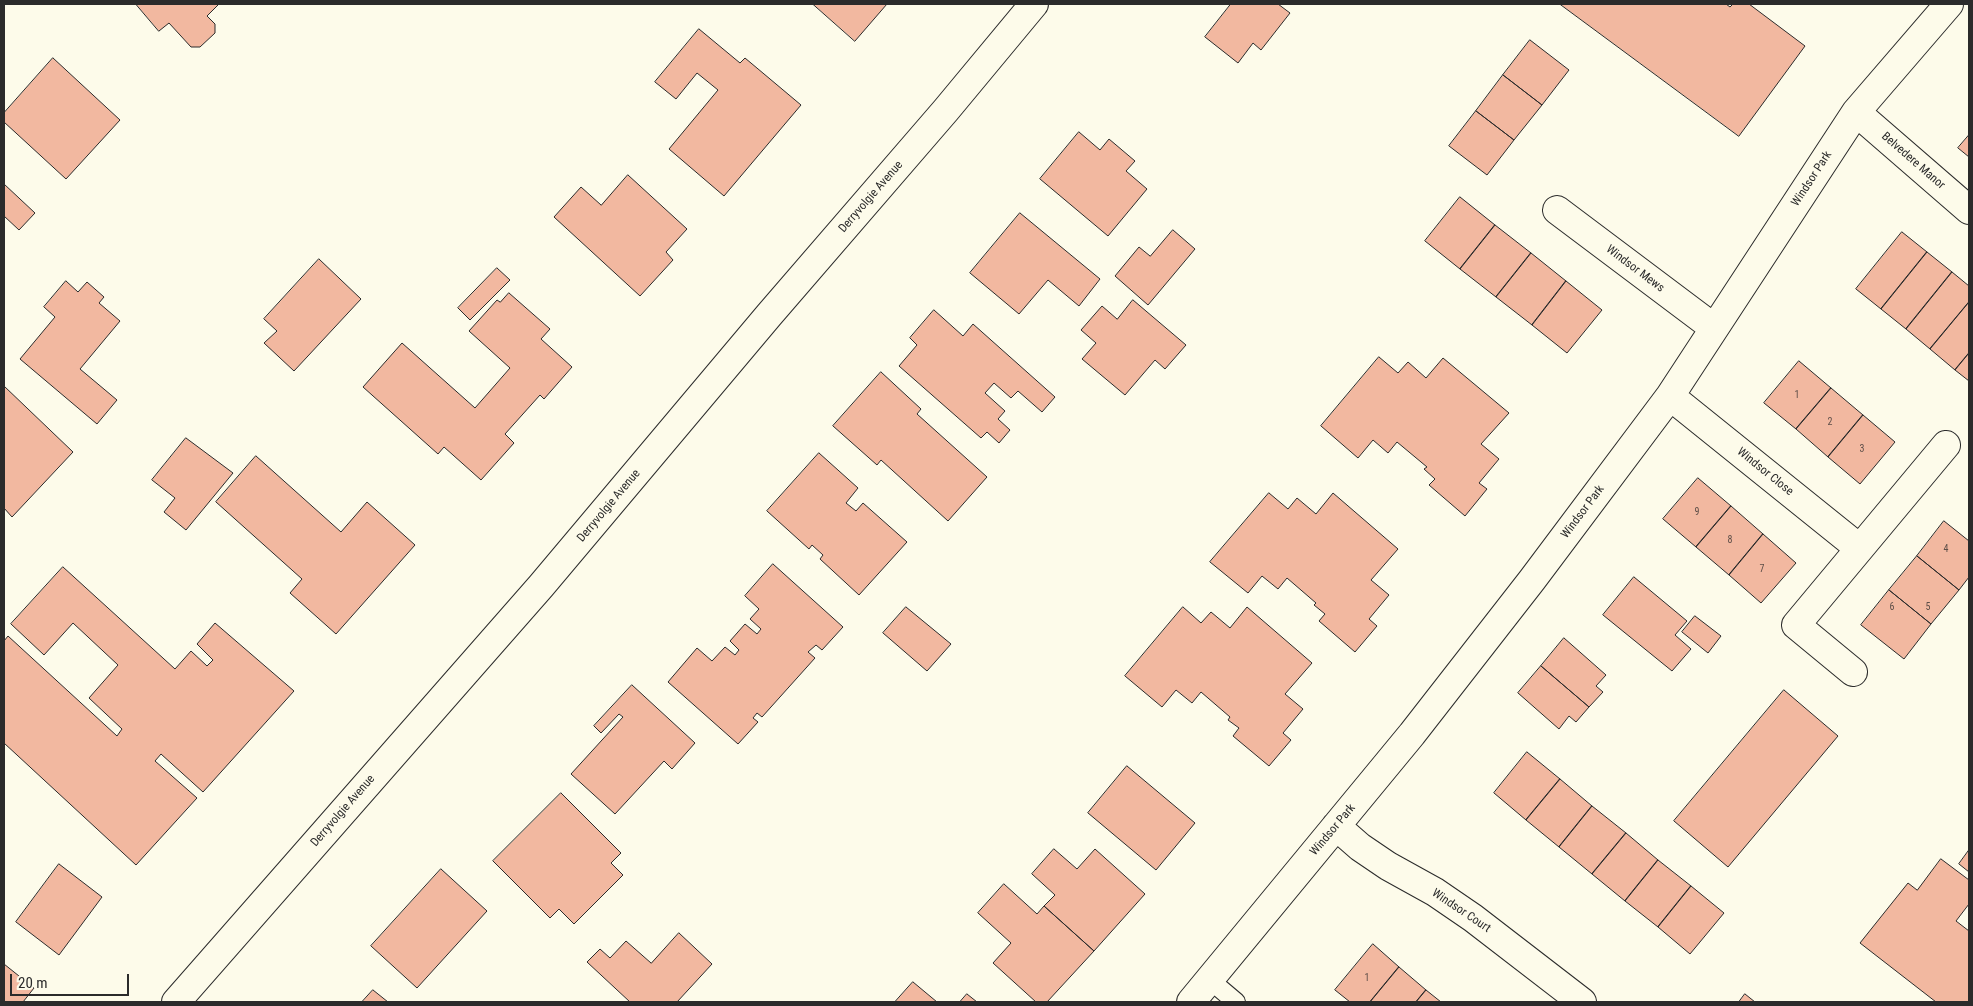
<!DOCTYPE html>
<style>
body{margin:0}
#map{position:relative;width:1973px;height:1006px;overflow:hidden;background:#fdfbea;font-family:"Roboto Condensed",sans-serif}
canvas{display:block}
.frame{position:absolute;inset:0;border:5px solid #2b2b2b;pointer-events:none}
.scale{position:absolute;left:10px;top:974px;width:119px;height:22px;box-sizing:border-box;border:2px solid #2b2b2b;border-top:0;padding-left:6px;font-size:15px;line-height:18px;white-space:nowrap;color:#2b2b2b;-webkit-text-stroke:4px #fdfbea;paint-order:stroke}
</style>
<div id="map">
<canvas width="1973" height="1006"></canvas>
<div class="frame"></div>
<div class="scale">20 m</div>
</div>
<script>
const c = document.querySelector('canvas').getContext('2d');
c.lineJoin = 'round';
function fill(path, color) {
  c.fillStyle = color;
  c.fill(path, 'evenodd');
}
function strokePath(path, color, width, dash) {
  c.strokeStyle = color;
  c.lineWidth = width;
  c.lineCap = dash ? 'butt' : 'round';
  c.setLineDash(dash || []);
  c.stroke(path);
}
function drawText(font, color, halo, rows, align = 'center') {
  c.font = font + ' "Roboto Condensed",sans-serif';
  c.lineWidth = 4;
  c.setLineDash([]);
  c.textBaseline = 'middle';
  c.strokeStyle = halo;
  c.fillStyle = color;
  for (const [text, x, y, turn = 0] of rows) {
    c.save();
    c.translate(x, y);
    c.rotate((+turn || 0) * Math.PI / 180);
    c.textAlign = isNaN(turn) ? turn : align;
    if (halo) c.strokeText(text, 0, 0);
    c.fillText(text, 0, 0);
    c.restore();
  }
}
const building = new Path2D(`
 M 136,4 L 219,4 L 207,16 L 215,24 L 215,33 L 200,47 L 191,47 L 169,23 L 159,31 Z
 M 813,4 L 887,4 L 855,41 Z
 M 1231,4 L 1278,4 L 1290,13 L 1261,50 L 1253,43 L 1238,63 L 1205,37 Z
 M 1560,4 L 1726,4 L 1730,7 L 1733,4 L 1749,4 L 1805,46 L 1739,136 Z
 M 699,29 L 740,63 L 745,58 L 801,105 L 724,196 L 669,149 L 718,90 L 697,73 L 676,99 L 655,82 Z
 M 1530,40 L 1569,70 L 1542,105 L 1503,75 Z
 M 53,58 L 120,120 L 66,179 L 4,122 L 4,113 Z
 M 1503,75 L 1542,105 L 1514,140 L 1476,111 Z
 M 1476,111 L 1514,140 L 1487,175 L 1449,146 Z
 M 1079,132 L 1100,150 L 1109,139 L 1135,161 L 1126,171 L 1147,189 L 1108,236 L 1040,179 Z
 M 1969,135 L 1969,157 L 1958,148 Z
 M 628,175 L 687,229 L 666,252 L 673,260 L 640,296 L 554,217 L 581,187 L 601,205 Z
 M 4,184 L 35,213 L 19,230 L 4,216 Z
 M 1460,197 L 1495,225 L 1460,269 L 1425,241 Z
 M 1020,213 L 1100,279 L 1079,306 L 1048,280 L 1019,314 L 970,273 Z
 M 1495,225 L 1531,253 L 1496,297 L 1460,269 Z
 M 1173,230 L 1195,249 L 1148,305 L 1115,276 L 1139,247 L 1150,256 Z
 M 1902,232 L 1927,252 L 1881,309 L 1856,289 Z
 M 1927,252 L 1952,272 L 1906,329 L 1881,309 Z
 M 1531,253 L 1566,281 L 1532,325 L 1496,297 Z
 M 319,259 L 361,299 L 294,371 L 264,343 L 277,331 L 264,319 Z
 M 497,268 L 510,280 L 470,320 L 458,308 Z
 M 1952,272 L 1969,286 L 1969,302 L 1930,349 L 1906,329 Z
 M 66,281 L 78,292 L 87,282 L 104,297 L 99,303 L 120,321 L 80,369 L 117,400 L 97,424 L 20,359 L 55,317 L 44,307 Z
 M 1566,281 L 1602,310 L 1567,353 L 1532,325 Z
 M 509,293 L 550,329 L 541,339 L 572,367 L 544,399 L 540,395 L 505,434 L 514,443 L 481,480 L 444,447 L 438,454 L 363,387 L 402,343 L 475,408 L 510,368 L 469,331 L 497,300 L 500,302 Z
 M 1133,300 L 1186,345 L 1165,369 L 1155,360 L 1125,395 L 1082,359 L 1096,343 L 1081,330 L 1102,306 L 1117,319 Z
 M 1969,302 L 1969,353 L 1955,370 L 1930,349 Z
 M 934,310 L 963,336 L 973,324 L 1055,397 L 1042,412 L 1018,391 L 1011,398 L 994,383 L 985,393 L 1005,411 L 998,419 L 1010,430 L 999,443 L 987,432 L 981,438 L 899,366 L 917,345 L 910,338 Z
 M 1969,353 L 1969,381 L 1955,370 Z
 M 1379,357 L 1398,373 L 1408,362 L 1426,378 L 1443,358 L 1509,413 L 1481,444 L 1499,459 L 1479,483 L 1487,489 L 1465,516 L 1429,485 L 1435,479 L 1424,469 L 1427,467 L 1397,442 L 1388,453 L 1373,440 L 1358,458 L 1321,426 Z
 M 1799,361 L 1831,388 L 1796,429 L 1764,403 Z
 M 881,372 L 921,409 L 917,414 L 987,477 L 948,521 L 881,460 L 877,465 L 833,426 Z
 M 4,386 L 73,452 L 12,517 L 4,508 Z
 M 1831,388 L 1863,415 L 1828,457 L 1796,429 Z
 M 1863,415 L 1895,442 L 1860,484 L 1828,457 Z
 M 186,438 L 233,473 L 186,530 L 164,512 L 175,498 L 152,480 Z
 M 819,453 L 858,488 L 846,503 L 856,511 L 863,503 L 907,542 L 859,595 L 820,559 L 823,555 L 812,545 L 809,549 L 767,511 Z
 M 256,456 L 341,532 L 367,502 L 415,545 L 336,634 L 290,593 L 302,579 L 216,502 Z
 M 1698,478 L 1731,506 L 1696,547 L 1663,519 Z
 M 1269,493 L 1288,509 L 1297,498 L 1316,514 L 1333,493 L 1398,549 L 1371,580 L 1389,595 L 1369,619 L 1377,626 L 1355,652 L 1319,621 L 1325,614 L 1314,605 L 1316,603 L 1287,578 L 1278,589 L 1262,576 L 1248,593 L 1210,562 Z
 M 1731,506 L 1763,534 L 1729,575 L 1696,547 Z
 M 1944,521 L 1969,541 L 1969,577 L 1959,590 L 1917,556 Z
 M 1763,534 L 1796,563 L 1761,603 L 1729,575 Z
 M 1917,556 L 1959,590 L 1931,624 L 1889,590 Z
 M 773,564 L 843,627 L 822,650 L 816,645 L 808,652 L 815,658 L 762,717 L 757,713 L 753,718 L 758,722 L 738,744 L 668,682 L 697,648 L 712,661 L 725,647 L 735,655 L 739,650 L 730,641 L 745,624 L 757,634 L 761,629 L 750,619 L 759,609 L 745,596 Z
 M 63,567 L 175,669 L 191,651 L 207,666 L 213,660 L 197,644 L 215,623 L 294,691 L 203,792 L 161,754 L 155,761 L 197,798 L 136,865 L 4,743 L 4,641 L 8,636 L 117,736 L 122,729 L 89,698 L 118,665 L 73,623 L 44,655 L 11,624 Z
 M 1634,577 L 1687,621 L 1675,635 L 1691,649 L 1672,671 L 1603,615 Z
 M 1889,590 L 1931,624 L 1904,659 L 1861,625 Z
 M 906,607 L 951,644 L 927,671 L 883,633 Z
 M 1183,607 L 1201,623 L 1211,612 L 1230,628 L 1247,607 L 1312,663 L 1285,694 L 1303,709 L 1283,733 L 1291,740 L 1269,766 L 1233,736 L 1239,728 L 1228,720 L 1230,717 L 1201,692 L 1192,703 L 1176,690 L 1162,707 L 1125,676 Z
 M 1695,616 L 1721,636 L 1708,653 L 1682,632 Z
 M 1564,638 L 1606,675 L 1596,686 L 1603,692 L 1589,707 L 1541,666 Z
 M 1541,666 L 1589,707 L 1576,722 L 1569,716 L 1559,729 L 1518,693 Z
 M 632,685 L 695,743 L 672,769 L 664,761 L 615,814 L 571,774 L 623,717 L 619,714 L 601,733 L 594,726 Z
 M 1784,690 L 1838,736 L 1728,867 L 1674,821 Z
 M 1527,752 L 1560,779 L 1526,820 L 1494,793 Z
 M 1127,766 L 1195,823 L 1156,870 L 1088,813 Z
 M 1560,779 L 1592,806 L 1559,847 L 1526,820 Z
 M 561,793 L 621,853 L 611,863 L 623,875 L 574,924 L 559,909 L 550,918 L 493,861 Z
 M 1592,806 L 1626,833 L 1592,874 L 1559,847 Z
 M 1626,833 L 1658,860 L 1625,901 L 1592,874 Z
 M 1054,849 L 1077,869 L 1095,849 L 1145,894 L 1094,951 L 1044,906 L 1055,895 L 1032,874 Z
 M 1969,850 L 1969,872 L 1959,864 Z
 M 1941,859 L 1969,880 L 1969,904 L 1956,921 L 1969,931 L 1969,1002 L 1936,1002 L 1860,943 L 1908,883 L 1917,890 Z
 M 1658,860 L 1691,886 L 1658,927 L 1625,901 Z
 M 59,864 L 102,897 L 59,955 L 16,922 Z
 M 441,869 L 487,911 L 417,988 L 371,946 Z
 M 1004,884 L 1037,914 L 1044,906 L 1094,951 L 1047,1002 L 1036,1002 L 993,963 L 1011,943 L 978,913 Z
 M 1691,886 L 1724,913 L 1690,954 L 1658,927 Z
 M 679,933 L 712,964 L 677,1002 L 630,1002 L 587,962 L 600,949 L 610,958 L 626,941 L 651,963 Z
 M 1373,944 L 1399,967 L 1370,1002 L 1350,1002 L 1335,990 Z
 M 4,964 L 34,988 L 23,1002 L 4,1002 Z
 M 1399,967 L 1426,990 L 1416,1002 L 1370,1002 Z
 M 913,982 L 937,1002 L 895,1002 Z
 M 373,990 L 388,1002 L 362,1002 Z
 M 1426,990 L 1441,1002 L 1416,1002 Z
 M 967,994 L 977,1002 L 960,1002 Z
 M 1745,994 L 1755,1002 L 1739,1002 Z`);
fill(building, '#f2b8a0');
strokePath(building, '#2b2b2b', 1);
const lane = new Path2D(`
 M 1210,980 L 1236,1002`);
const street = new Path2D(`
 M 1856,112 L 1969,210
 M 1557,210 L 1714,328
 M 1670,396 L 1859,548
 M 1853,672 L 1796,625 L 1946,445
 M 1336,826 L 1360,847 L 1388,866 L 1435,892 L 1473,918 L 1582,1002
 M 176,1002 L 541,586 L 769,315 L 946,110 L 1034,4
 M 1191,1002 L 1412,734 L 1532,580 L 1670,396 L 1856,112 L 1949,4`);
strokePath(lane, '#2b2b2b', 20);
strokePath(street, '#2b2b2b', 30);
strokePath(lane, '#fdfbea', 18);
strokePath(street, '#fdfbea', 28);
drawText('10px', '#5d4e48', null, [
 ["1",1797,395],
 ["2",1830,422],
 ["3",1862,449],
 ["9",1697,512],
 ["8",1730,540],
 ["4",1946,549],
 ["7",1762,569],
 ["6",1892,607],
 ["5",1928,607],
 ["1",1367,978]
]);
drawText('12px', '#2b2b2b', '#fdfbea', [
 ["Belvedere Manor",1913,161,41],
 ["Windsor Park",1812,179,-57],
 ["Derryvolgie Avenue",871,197,-49],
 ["Windsor Mews",1635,269,37],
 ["Windsor Close",1765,472,39],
 ["Derryvolgie Avenue",609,506,-50],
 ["Windsor Park",1583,512,-53],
 ["Derryvolgie Avenue",343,811,-49],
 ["Windsor Park",1333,830,-50],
 ["Windsor Court",1461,911,34]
]);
</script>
